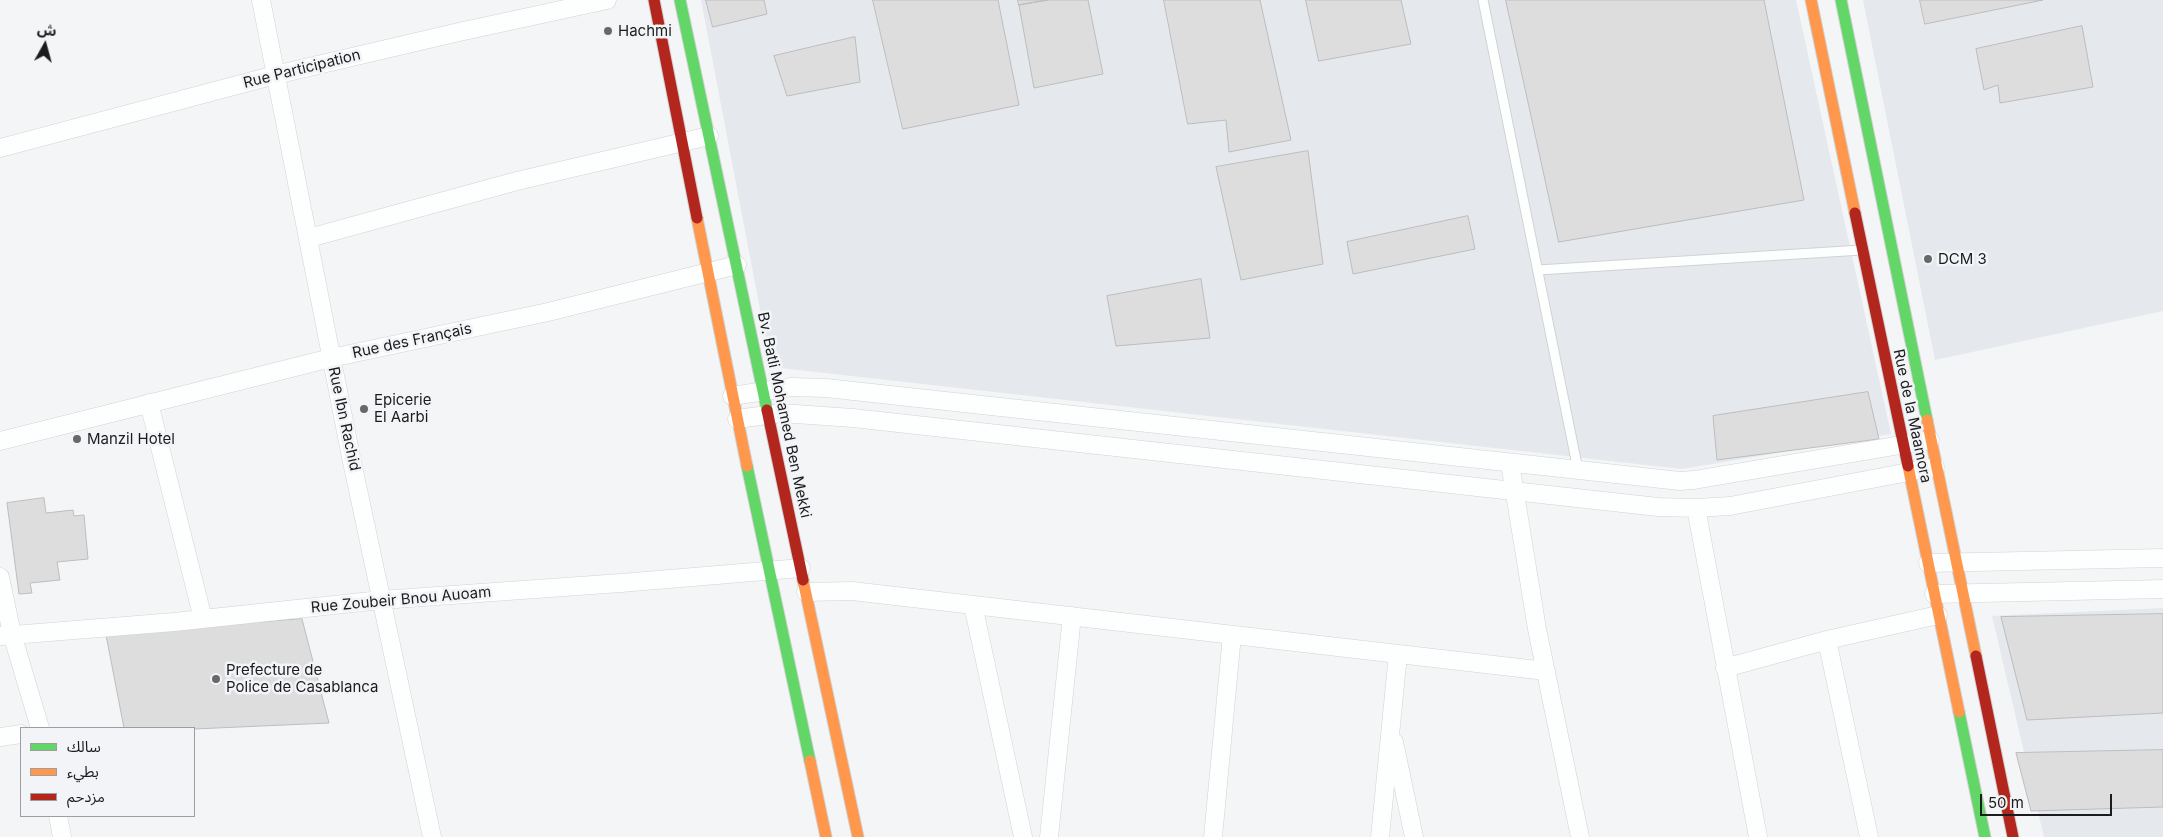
<!DOCTYPE html>
<meta charset="utf-8">
<style>
body{margin:0}
#map{position:relative;width:2163px;height:837px;overflow:hidden;background:#f4f5f6;font-family:Inter,"Noto Sans Arabic",sans-serif}
canvas{display:block}
.legend{position:absolute;left:20px;top:727px;width:175px;height:90px;box-sizing:border-box;background:#f3f4f7;border:1px solid #9d9ea0;margin:0;padding:6px 9px;list-style:none;font-size:15px;color:#1b1c1d}
.legend li{display:flex;align-items:center;gap:10px;height:25px}
.legend b{width:25px;border:1px solid #9d9ea0}
.north{position:absolute;left:20px;top:20px;width:50px;height:50px;-webkit-text-stroke:4px #f3f4f7;paint-order:stroke;rotate:7deg;font-size:14px;font-weight:700;line-height:20px;text-align:center;color:#1b1c1d}
.north::after{content:'';display:block;margin:auto;width:18px;height:22px;background:#1b1c1d;clip-path:polygon(50% 0,100% 100%,50% 72%,0 100%)}
.scale{position:absolute;left:1980px;top:794px;width:132px;height:22px;box-sizing:border-box;border:2px solid #1b1c1d;border-top:0;padding-left:6px;font-size:15px;line-height:18px;white-space:nowrap;color:#1b1c1d;-webkit-text-stroke:4px #f3f4f7;paint-order:stroke}
</style>
<div id="map">
<canvas width="2163" height="837"></canvas>
<ul class="legend">
<li><b style="height:6px;background:#63d668"></b>سالك</li>
<li><b style="height:6px;background:#ff974d"></b>بطيء</li>
<li><b style="height:6px;background:#b3261e"></b>مزدحم</li>
</ul>
<div class="north">ش</div>
<div class="scale">50 m</div>
</div>
<script>
const c = document.querySelector('canvas').getContext('2d');
c.lineJoin = 'round';
function fill(path, color) {
  c.fillStyle = color;
  c.fill(path, 'evenodd');
}
function strokePath(path, color, width, dash) {
  c.strokeStyle = color;
  c.lineWidth = width;
  c.lineCap = dash ? 'butt' : 'round';
  c.setLineDash(dash || []);
  c.stroke(path);
}
function drawText(font, color, halo, rows, align = 'center') {
  c.font = font + ' Inter,sans-serif';
  c.lineWidth = 5;
  c.setLineDash([]);
  c.textBaseline = 'middle';
  c.strokeStyle = halo;
  c.fillStyle = color;
  for (const [text, x, y, turn = 0] of rows) {
    c.save();
    c.translate(x, y);
    c.rotate((+turn || 0) * Math.PI / 180);
    c.textAlign = isNaN(turn) ? turn : align;
    if (halo) c.strokeText(text, 0, 0);
    c.fillText(text, 0, 0);
    c.restore();
  }
}
fill(new Path2D(`
 M 701,0 L 1796,0 L 1891,434 L 1682,469 L 771,367 Z
 M 1863,0 L 2163,0 L 2163,311 L 1935,360 Z
 M 2163,608 L 2163,837 L 2044,837 L 1992,616 Z`), '#e5e8ed');
const building = new Path2D(`
 M 706,0 L 764,0 L 767,14 L 713,27 Z
 M 873,0 L 998,0 L 1019,105 L 903,129 Z
 M 1018,0 L 1048,0 L 1019,5 Z
 M 1048,0 L 1088,0 L 1103,74 L 1034,88 L 1019,5 Z
 M 1164,0 L 1260,0 L 1291,140 L 1229,152 L 1226,120 L 1188,124 Z
 M 1306,0 L 1401,0 L 1411,44 L 1319,61 Z
 M 1506,0 L 1764,0 L 1804,200 L 1559,242 Z
 M 1920,0 L 2043,0 L 1925,24 Z
 M 2082,26 L 2093,87 L 2000,103 L 1998,85 L 1984,90 L 1976,49 Z
 M 855,37 L 860,82 L 787,96 L 774,56 Z
 M 1308,151 L 1323,264 L 1241,280 L 1216,167 Z
 M 1468,216 L 1475,249 L 1353,274 L 1347,242 Z
 M 1201,279 L 1210,338 L 1116,346 L 1107,296 Z
 M 1868,392 L 1879,439 L 1717,460 L 1713,416 Z
 M 44,498 L 46,513 L 73,510 L 74,516 L 84,515 L 88,559 L 57,562 L 60,580 L 30,583 L 32,593 L 19,594 L 7,503 Z
 M 2163,614 L 2163,713 L 2027,720 L 2001,617 Z
 M 302,619 L 329,723 L 194,729 L 124,728 L 106,635 Z
 M 2163,750 L 2163,807 L 2031,811 L 2016,753 Z`);
fill(building, '#ddddde');
strokePath(building, '#bdbdbe', 1);
const lane = new Path2D(`
 M 1483,0 L 1578,470
 M 1538,270 L 1862,250`);
const street = new Path2D(`
 M 261,0 L 351,457 L 432,837
 M 0,148 L 275,75 L 459,32 L 607,0
 M 309,238 L 517,181 L 709,136
 M 732,396 L 792,387 L 826,388 L 1680,481 L 1694,480 L 1930,440
 M 149,403 L 203,619
 M 737,419 L 781,413 L 853,418 L 1658,507 L 1696,508 L 1730,506 L 1935,467
 M 0,441 L 331,358 L 548,312 L 737,265
 M 1510,463 L 1537,629 L 1580,837
 M 1696,508 L 1758,837
 M 1928,563 L 2163,558
 M 0,577 L 12,634 L 40,728
 M 806,592 L 852,591 L 1546,671
 M 1934,594 L 2163,589
 M 973,605 L 1023,837
 M 0,636 L 174,622 L 381,600 L 621,583 L 801,568
 M 1827,640 L 1869,837
 M 1725,668 L 1827,640 L 1938,615
 M 0,737 L 21,734
 M 1394,742 L 1414,837
 M 58,816 L 62,837
 M 1049,837 L 1072,616
 M 1213,837 L 1232,635
 M 1380,837 L 1398,654`);
const fast = new Path2D(`
 M 680,0 L 767,410
 M 1841,0 L 1927,420
 M 747,466 L 810,761
 M 1959,712 L 1985,837`);
const slow = new Path2D(`
 M 1811,0 L 1855,213
 M 697,218 L 747,466
 M 1927,420 L 1976,656
 M 1908,466 L 1959,712
 M 803,580 L 858,837
 M 810,761 L 826,837`);
const jam = new Path2D(`
 M 654,0 L 697,218
 M 1855,213 L 1908,466
 M 767,410 L 803,580
 M 1976,656 L 2013,837`);
strokePath(lane, '#d2d2d3', 11);
strokePath(street, '#d2d2d3', 19);
strokePath(fast, '#d2d2d3', 13);
strokePath(slow, '#d2d2d3', 13);
strokePath(jam, '#d2d2d3', 13);
strokePath(lane, '#fdfefe', 9);
strokePath(street, '#fdfefe', 18);
strokePath(fast, '#63d668', 11);
strokePath(slow, '#ff974d', 11);
strokePath(jam, '#b3261e', 11);
for (const [x, y, r, color] of [
 [608,31,5,"#676869"],
 [1928,259,5,"#676869"],
 [364,409,5,"#676869"],
 [77,439,5,"#676869"],
 [216,679,5,"#676869"]
]) {
  const dot = new Path2D();
  dot.arc(x, y, r, 0, 2 * Math.PI);
  c.fillStyle = color;
  c.fill(dot);
  strokePath(dot, '#f3f4f7', 2);
}
drawText('15px', '#1b1c1d', '#f3f4f7', [
 ["Hachmi",618,31],
 ["DCM 3",1938,259],
 ["Epicerie",374,400],
 ["El Aarbi",374,417],
 ["Manzil Hotel",87,439],
 ["Prefecture de",226,670],
 ["Police de Casablanca",226,687]
], 'left');
drawText('15px', '#1b1c1d', '#f3f4f7', [
 ["Rue Participation",302,69,-14],
 ["Rue des Français",412,341,-12],
 ["Bv. Batli Mohamed Ben Mekki",784,415,78],
 ["Rue de la Maamora",1912,416,78],
 ["Rue Ibn Rachid",344,419,78],
 ["Rue Zoubeir Bnou Auoam",401,600,-5]
]);
</script>
